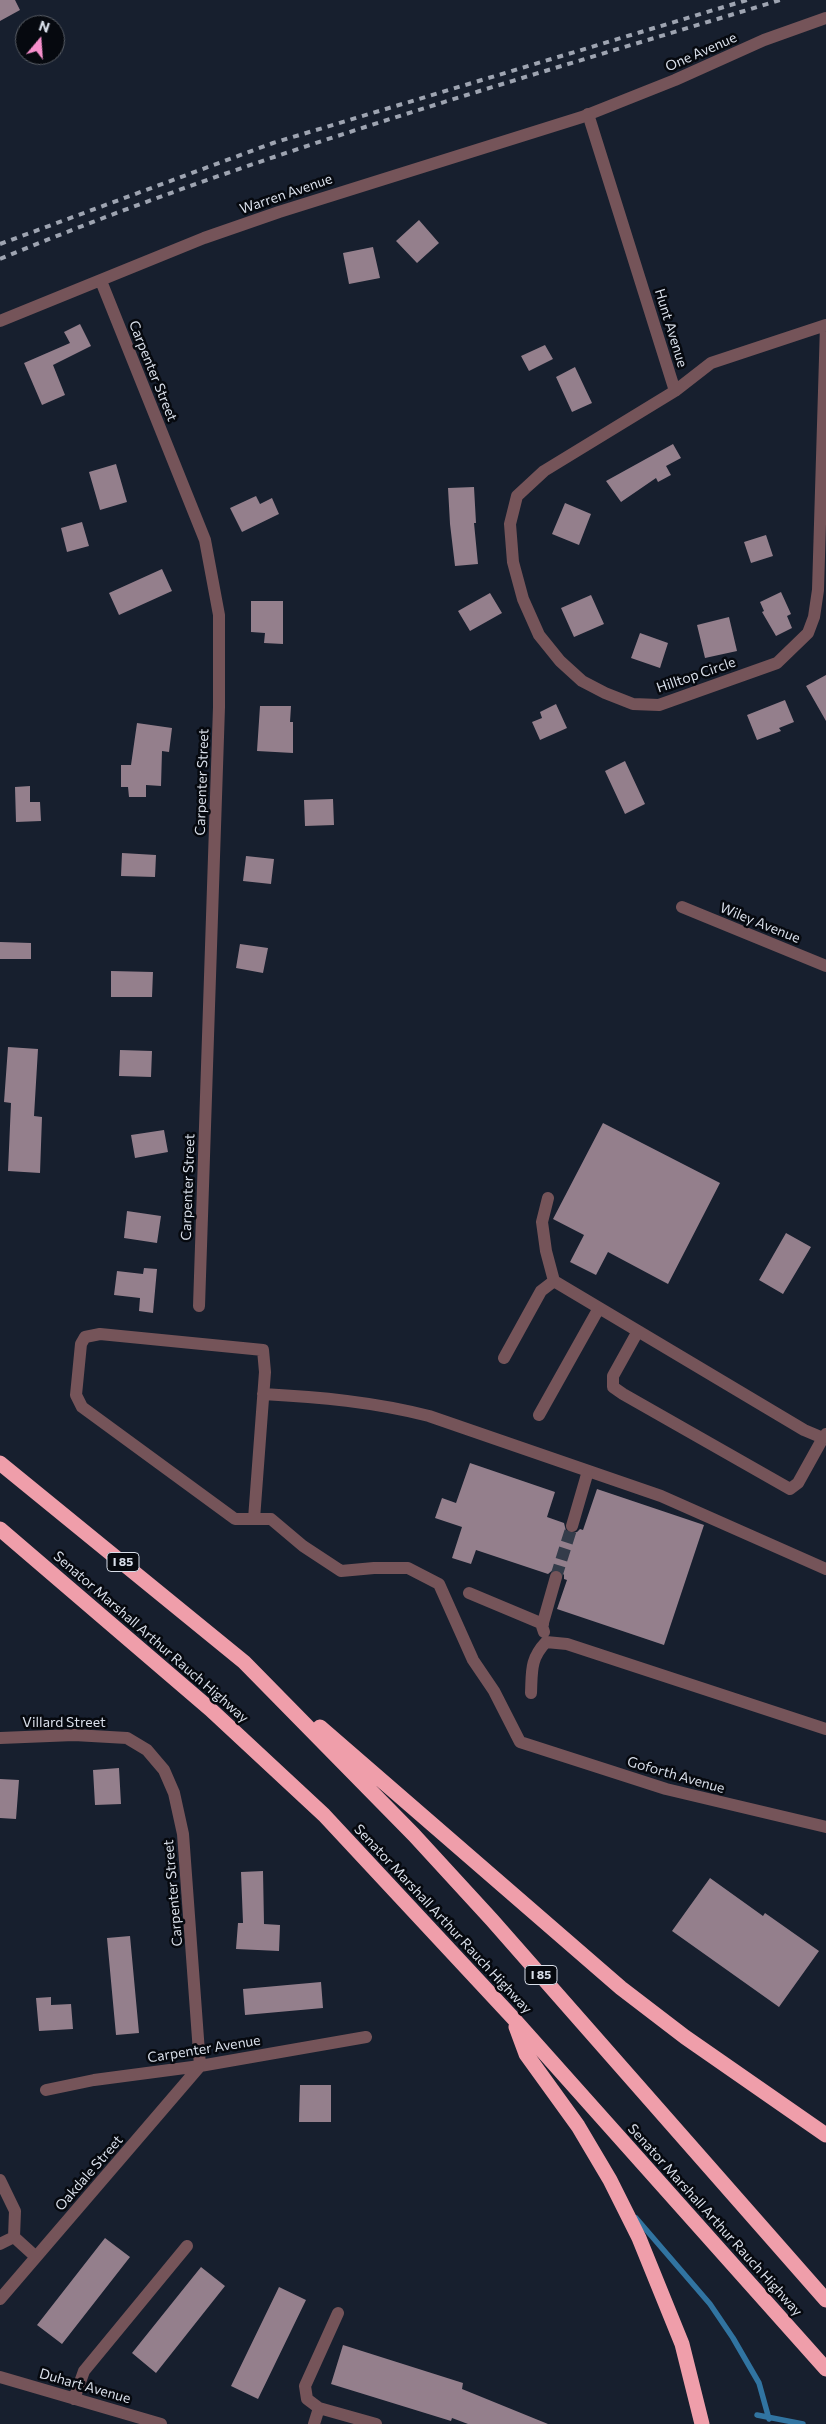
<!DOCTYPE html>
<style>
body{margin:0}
#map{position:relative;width:826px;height:2424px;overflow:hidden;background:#171f2e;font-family:Commissioner,sans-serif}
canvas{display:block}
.north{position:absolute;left:15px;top:15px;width:50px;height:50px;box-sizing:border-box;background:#06090f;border:1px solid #5a5f67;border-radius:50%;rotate:18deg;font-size:14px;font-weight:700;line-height:20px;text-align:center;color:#d9dfea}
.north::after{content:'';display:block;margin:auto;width:18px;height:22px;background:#f790cd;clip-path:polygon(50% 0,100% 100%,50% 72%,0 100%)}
</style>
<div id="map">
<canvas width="826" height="2424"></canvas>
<div class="north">N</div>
</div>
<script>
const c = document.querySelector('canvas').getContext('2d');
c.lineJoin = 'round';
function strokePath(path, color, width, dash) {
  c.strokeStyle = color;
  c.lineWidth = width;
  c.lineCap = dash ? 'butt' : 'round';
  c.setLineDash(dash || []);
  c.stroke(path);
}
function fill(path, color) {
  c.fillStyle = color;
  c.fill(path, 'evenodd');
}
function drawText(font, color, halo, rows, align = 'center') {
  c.font = font + ' Commissioner,sans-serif';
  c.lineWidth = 5;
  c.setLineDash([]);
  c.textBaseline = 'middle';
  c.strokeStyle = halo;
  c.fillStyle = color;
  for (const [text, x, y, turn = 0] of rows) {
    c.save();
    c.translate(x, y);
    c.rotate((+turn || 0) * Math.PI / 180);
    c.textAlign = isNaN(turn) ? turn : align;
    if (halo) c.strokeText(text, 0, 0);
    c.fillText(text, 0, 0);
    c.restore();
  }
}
strokePath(new Path2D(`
 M 636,2218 L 710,2304 L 733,2338 L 759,2383 L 769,2419
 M 757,2415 L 803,2424`), '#3174a1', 5.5);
fill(new Path2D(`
 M 0,0 L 15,0 L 20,10 L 0,21 Z
 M 419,220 L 439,243 L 417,263 L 396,241 Z
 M 373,247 L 380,278 L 349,284 L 343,253 Z
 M 80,324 L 91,346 L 53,365 L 65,395 L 42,405 L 24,363 L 70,343 L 64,332 Z
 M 545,345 L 553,359 L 529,371 L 521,356 Z
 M 575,367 L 592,403 L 572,412 L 556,377 Z
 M 673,444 L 681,458 L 666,466 L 671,475 L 658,482 L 656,478 L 621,502 L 606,481 Z
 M 116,464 L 127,502 L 100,510 L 89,472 Z
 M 474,487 L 476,523 L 474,523 L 478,564 L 455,566 L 450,524 L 448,488 Z
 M 256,496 L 260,504 L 272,498 L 279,514 L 242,532 L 230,508 Z
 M 565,503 L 591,514 L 579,545 L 552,534 Z
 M 82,522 L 89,546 L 67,552 L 61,528 Z
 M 766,535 L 773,556 L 751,563 L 744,542 Z
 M 162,569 L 172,591 L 119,615 L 109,593 Z
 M 781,592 L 791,614 L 787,616 L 792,628 L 776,636 L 762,612 L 764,611 L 760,602 Z
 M 490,593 L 502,613 L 470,631 L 458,611 Z
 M 591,595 L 604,624 L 574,637 L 561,608 Z
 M 251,601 L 283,601 L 283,644 L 264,643 L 265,633 L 251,632 Z
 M 729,617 L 737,651 L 705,658 L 697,625 Z
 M 640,633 L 668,643 L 660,668 L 631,658 Z
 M 826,675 L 826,721 L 806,686 Z
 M 785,700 L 794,722 L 779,728 L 781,731 L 757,740 L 747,715 Z
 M 556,704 L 567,728 L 540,740 L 532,722 L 542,718 L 540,712 Z
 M 260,706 L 291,706 L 290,722 L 293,722 L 293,753 L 257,751 Z
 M 137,723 L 172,728 L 169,752 L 162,751 L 161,786 L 146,785 L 146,797 L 129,797 L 128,787 L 121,787 L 121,765 L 131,765 Z
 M 625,761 L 645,804 L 625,814 L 605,771 Z
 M 30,786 L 30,802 L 40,802 L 41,821 L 16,822 L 15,787 Z
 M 333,799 L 334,825 L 305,826 L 304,800 Z
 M 122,853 L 156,855 L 155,877 L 121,876 Z
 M 246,856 L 274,859 L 271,884 L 243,881 Z
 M 0,942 L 31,943 L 31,959 L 0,959 Z
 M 240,944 L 268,948 L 263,973 L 236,968 Z
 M 111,971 L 153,972 L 152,997 L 111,997 Z
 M 8,1047 L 38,1049 L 34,1116 L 42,1117 L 40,1173 L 8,1171 L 11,1103 L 4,1102 Z
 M 120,1050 L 152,1051 L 151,1077 L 119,1076 Z
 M 603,1123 L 720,1183 L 668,1284 L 608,1252 L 596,1275 L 570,1262 L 584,1235 L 553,1219 Z
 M 164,1130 L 168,1152 L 135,1158 L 131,1135 Z
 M 127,1211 L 161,1216 L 157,1243 L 124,1238 Z
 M 786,1233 L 811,1247 L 783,1294 L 759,1280 Z
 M 144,1268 L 157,1269 L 153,1313 L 139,1311 L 140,1298 L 114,1295 L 117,1271 L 143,1274 Z
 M 470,1463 L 555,1492 L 547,1517 L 564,1523 L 566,1531 L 570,1534 L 577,1532 L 580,1529 L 583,1530 L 597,1489 L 704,1525 L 664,1645 L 557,1609 L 567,1580 L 564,1579 L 564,1575 L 559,1569 L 554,1569 L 548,1574 L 476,1550 L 471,1564 L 452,1558 L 462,1527 L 435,1518 L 442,1498 L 456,1503 Z
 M 119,1768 L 121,1804 L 95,1805 L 93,1770 Z
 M 0,1779 L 19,1780 L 16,1819 L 0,1818 Z
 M 263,1871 L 264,1924 L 280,1925 L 279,1951 L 236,1949 L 238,1923 L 243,1923 L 241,1872 Z
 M 710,1878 L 763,1916 L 765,1913 L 819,1951 L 779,2007 L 672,1931 Z
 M 130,1936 L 139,2033 L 116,2035 L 107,1938 Z
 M 321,1982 L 323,2008 L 245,2015 L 243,1989 Z
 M 51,1997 L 51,2005 L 71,2004 L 73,2029 L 39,2031 L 36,1998 Z
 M 300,2085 L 331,2085 L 331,2122 L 299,2122 Z
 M 105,2238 L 130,2257 L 62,2344 L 37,2325 Z
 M 201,2267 L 225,2286 L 156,2373 L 132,2353 Z
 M 279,2287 L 306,2300 L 258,2399 L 231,2386 Z
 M 343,2345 L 463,2383 L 462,2389 L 548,2424 L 468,2424 L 452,2418 L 451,2421 L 331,2384 Z`), '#947f8c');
strokePath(new Path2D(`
 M 556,1577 L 572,1526`), '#343c4a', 12, [12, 6]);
strokePath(new Path2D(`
 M 588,114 L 675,391
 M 101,281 L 205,540 L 219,615 L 219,707 L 199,1306
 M 0,321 L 204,238 L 279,212 L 582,117 L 675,80 L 764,40 L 826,18
 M 826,325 L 818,590 L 814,617 L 808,633 L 777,663 L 659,705 L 633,704 L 605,693 L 582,681 L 560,661 L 539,635 L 523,599 L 513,562 L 510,524 L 517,496 L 544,471 L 675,391 L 711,363 Z
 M 682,907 L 826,966
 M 548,1198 L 542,1222 L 546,1251 L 554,1281 L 804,1430 L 823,1438 L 826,1434
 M 638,1331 L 613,1376 L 613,1387 L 623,1394 L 790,1489 L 798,1483 L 823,1438
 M 504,1358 L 541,1291 L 554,1281
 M 263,1394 C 320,1397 374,1402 429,1416 L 661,1496 L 826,1569
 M 539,1415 L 599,1308
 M 254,1519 L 265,1372 L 263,1350 L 100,1334 L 85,1337 L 81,1344 L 76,1395 L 82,1407 L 235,1519 L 271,1519 L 303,1546 L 341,1571 L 374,1568 L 408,1568 L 439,1584 L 473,1660 L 494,1691 L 520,1742 L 666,1789 L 826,1827
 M 572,1526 L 588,1471
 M 469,1593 L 543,1624
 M 544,1632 L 542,1626 L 556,1577
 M 531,1693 C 532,1671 530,1659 546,1642 L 567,1644 L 826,1729
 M 0,1738 L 74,1735 L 127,1738 L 147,1750 L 164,1770 L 174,1793 L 183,1834 L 200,2066 L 0,2299
 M 46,2090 L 94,2080 L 200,2066 L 366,2037
 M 0,2180 L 15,2211 L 14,2237
 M 0,2244 L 14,2237 L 36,2257
 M 338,2313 L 305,2386 L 307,2399 L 319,2408 L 376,2424
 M 0,2377 L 161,2424
 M 74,2399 L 84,2371 L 187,2246
 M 314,2424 L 319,2408`), '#755459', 12);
strokePath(new Path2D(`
 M 0,1463 L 244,1662 L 414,1835 L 492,1920 L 826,2300
 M 0,1529 L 210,1709 L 324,1815 L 513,2018 L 826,2369
 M 320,1727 L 621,1988 L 685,2037 L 826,2135
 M 516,2027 L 526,2054 L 578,2126 L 610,2180 L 639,2238 L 682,2344 L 702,2424`), '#ef9eaa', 15);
strokePath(new Path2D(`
 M 0,244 L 273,143 L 747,0
 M 0,259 C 253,154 518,80 780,0`), '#9ea4b1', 4, [6, 6]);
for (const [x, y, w] of [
 [123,1562,32],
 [541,1975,32]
]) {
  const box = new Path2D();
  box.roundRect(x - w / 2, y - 9.5, w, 19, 4);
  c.fillStyle = '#06090f';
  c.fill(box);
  strokePath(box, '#d9dfea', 1);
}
drawText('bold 12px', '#d9dfea', null, [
 ["I 85",123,1562],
 ["I 85",541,1975]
]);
drawText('14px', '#d9dfea', '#06090f', [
 ["One Avenue",701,52,-24],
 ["Warren Avenue",286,194,-19],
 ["Hunt Avenue",671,328,73],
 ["Carpenter Street",153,371,68],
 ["Hilltop Circle",696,675,-19],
 ["Carpenter Street",202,782,-88],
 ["Wiley Avenue",760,923,22],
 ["Carpenter Street",188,1187,-88],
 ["Senator Marshall Arthur Rauch Highway",151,1637,41],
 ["Villard Street",64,1722],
 ["Goforth Avenue",676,1775,16],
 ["Carpenter Street",173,1893,-95],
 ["Senator Marshall Arthur Rauch Highway",443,1919,47],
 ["Carpenter Avenue",204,2049,-9],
 ["Oakdale Street",89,2173,-49],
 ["Senator Marshall Arthur Rauch Highway",715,2220,48],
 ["Duhart Avenue",85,2386,16]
]);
</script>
